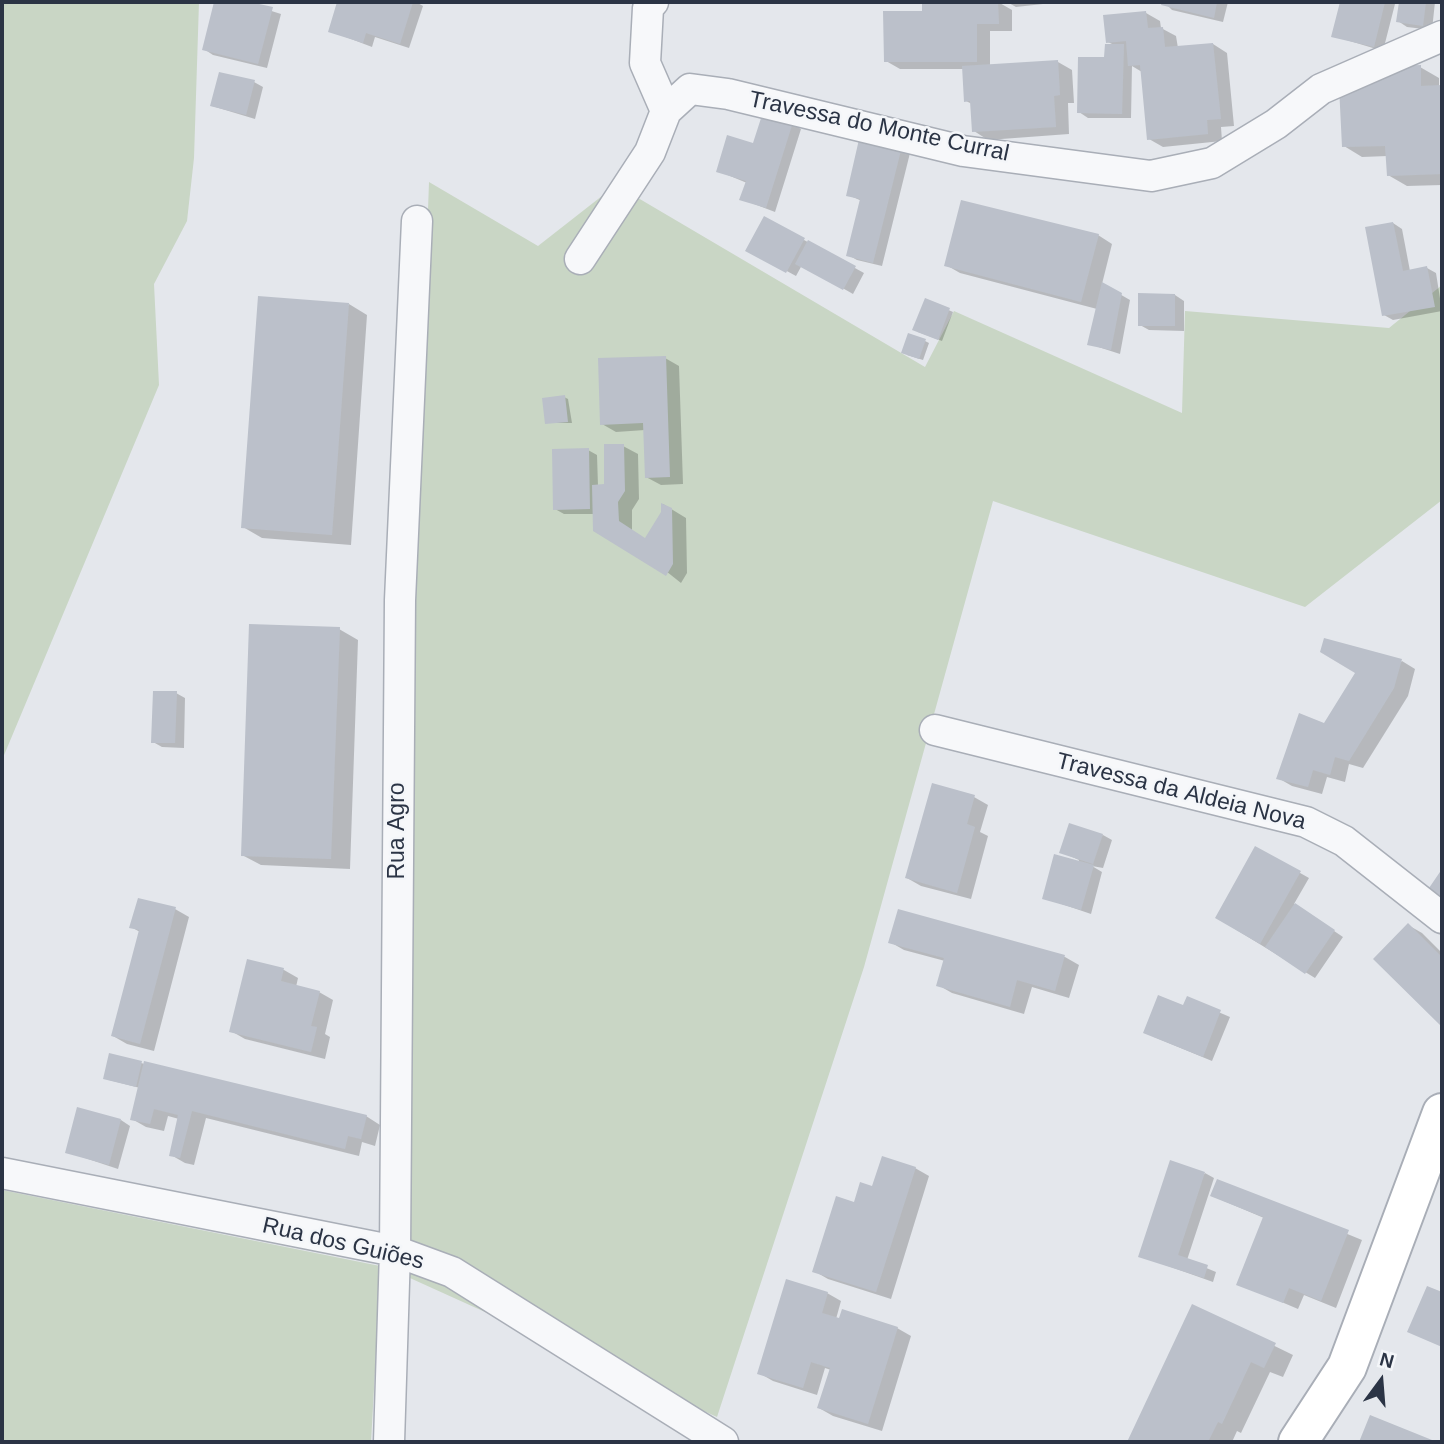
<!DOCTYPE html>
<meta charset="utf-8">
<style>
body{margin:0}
#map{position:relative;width:1444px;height:1444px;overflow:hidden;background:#e4e7ec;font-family:Arial,sans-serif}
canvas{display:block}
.frame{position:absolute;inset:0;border:4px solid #2b3445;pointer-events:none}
.north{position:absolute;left:1346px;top:1346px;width:70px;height:70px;-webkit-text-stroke:5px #f4f6f9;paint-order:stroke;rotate:16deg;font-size:19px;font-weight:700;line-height:28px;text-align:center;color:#2b3445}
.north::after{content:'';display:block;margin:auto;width:24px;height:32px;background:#2b3445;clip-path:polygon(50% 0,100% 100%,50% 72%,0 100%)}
</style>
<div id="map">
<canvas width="1444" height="1444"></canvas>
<div class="frame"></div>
<div class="north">N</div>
</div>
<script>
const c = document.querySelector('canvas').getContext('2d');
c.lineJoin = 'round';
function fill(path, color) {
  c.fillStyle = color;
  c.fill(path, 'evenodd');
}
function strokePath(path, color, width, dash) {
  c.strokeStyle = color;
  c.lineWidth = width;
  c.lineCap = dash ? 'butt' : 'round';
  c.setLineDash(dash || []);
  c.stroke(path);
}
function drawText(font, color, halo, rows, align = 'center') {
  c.font = font + ' Arial,sans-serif';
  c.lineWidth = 5;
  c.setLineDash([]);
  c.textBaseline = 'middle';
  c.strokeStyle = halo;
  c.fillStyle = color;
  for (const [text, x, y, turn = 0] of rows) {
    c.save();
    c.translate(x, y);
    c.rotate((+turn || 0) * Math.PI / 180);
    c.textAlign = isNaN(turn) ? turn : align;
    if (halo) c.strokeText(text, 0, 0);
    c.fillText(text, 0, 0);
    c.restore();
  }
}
fill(new Path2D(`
 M 2,2 L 199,2 L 194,158 L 187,221 L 154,284 L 159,385 L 2,760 Z
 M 429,182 L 538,246 L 616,185 L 925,367 L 954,311 L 1182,413 L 1185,311 L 1389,328 L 1442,285 L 1442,500 L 1305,607 L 993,501 L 864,967 L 717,1417 L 390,1269 L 376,1353 L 371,1442 L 2,1442 L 2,1190 L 390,1268 Z`), '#c9d6c5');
fill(new Path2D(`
 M 216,2 L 243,2 L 281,14 L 267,68 L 213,55 L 204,49 Z
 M 339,2 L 416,2 L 423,6 L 409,48 L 375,37 L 372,47 L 330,31 Z
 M 924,2 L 998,2 L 1012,10 L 1012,31 L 990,31 L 990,66 L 1058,62 L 1072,70 L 1074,103 L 1068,103 L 1069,134 L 988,140 L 974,131 L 972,104 L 966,101 L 964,69 L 900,69 L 886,61 L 924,12 Z
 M 1007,2 L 1061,2 L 1016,7 Z
 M 1164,2 L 1228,2 L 1223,22 L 1172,10 Z
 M 1342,2 L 1395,4 L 1383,51 L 1333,36 Z
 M 1400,2 L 1435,2 L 1432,30 L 1407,27 L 1398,21 Z
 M 1146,13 L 1160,21 L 1161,28 L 1176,36 L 1178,48 L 1213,44 L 1227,53 L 1234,126 L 1221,127 L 1222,141 L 1163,147 L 1149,139 L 1142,72 L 1132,66 L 1131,118 L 1088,118 L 1079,112 L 1114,45 L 1108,42 Z
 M 1420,67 L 1439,78 L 1439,87 L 1442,87 L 1442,185 L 1407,186 L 1388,175 L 1388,156 L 1362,157 L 1344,146 L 1371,87 Z
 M 254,82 L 263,87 L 255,119 L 212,106 Z
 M 792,124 L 801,129 L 775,212 L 741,199 L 747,183 L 718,171 L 754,145 Z
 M 901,148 L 910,153 L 882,266 L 857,260 L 848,255 L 862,201 L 848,195 Z
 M 1393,223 L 1402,229 L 1410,271 L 1427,268 L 1436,273 L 1442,311 L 1393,320 L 1384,315 Z
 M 1098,235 L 1112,244 L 1102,284 L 1130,300 L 1120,354 L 1089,344 L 1097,309 L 960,273 L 946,265 Z
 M 804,240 L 864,273 L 853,294 L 802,265 L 796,276 L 748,250 Z
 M 1140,295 L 1175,295 L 1184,301 L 1184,331 L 1149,330 L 1140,325 Z
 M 926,300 L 953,312 L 942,341 L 918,332 Z
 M 349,304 L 367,315 L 351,545 L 262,538 L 243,527 Z
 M 925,341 L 929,343 L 923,360 L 907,355 Z
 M 665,358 L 679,366 L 683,484 L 661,485 L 646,477 L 645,430 L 616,432 L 602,424 Z
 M 564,397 L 568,399 L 572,423 L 546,423 Z
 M 623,446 L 638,454 L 639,499 L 632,510 L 632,531 L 646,540 L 663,513 L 663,504 L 686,518 L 687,573 L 681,583 L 594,514 L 564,514 L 555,509 L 588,450 L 597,455 L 598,486 L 606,486 Z
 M 339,629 L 358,640 L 350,869 L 261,865 L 242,855 Z
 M 1402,661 L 1415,669 L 1408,696 L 1363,768 L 1349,764 L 1345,782 L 1327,777 L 1322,794 L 1292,786 L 1278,778 L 1325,725 Z
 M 176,693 L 185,698 L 184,748 L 162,747 L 153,742 Z
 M 974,797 L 988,805 L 980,832 L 988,836 L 971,899 L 921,886 L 907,878 Z
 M 1103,835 L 1112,840 L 1103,868 L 1092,866 L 1102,872 L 1091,914 L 1044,898 L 1078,863 L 1079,860 L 1061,852 Z
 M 1256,848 L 1309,878 L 1294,904 L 1343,937 L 1315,978 L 1217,918 Z
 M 175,909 L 189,917 L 154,1051 L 127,1044 L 113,1036 L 140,932 L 131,927 Z
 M 899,911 L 1065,957 L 1079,965 L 1069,998 L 1032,987 L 1024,1014 L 952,993 L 938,985 L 945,961 L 904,950 L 890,942 Z
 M 1408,925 L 1422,933 L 1442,953 L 1442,1025 L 1375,959 Z
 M 249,961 L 284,970 L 298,978 L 296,987 L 319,992 L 333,1000 L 325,1034 L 330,1037 L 325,1059 L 245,1039 L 231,1031 Z
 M 1188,999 L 1230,1017 L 1212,1061 L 1154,1037 L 1184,1007 Z
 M 111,1056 L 366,1116 L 380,1125 L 375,1146 L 362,1142 L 359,1156 L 206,1118 L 194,1165 L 185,1163 L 171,1155 L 179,1119 L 168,1116 L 164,1131 L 146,1127 L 132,1119 L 140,1088 L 109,1080 Z
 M 121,1120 L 130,1126 L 118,1169 L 67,1152 Z
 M 915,1168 L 929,1176 L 891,1299 L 828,1279 L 814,1271 L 856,1204 L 873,1189 Z
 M 1205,1173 L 1214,1178 L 1187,1260 L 1216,1272 L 1213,1282 L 1140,1256 Z
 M 1218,1181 L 1362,1240 L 1336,1308 L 1304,1295 L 1298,1309 L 1239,1284 L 1264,1218 L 1212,1196 Z
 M 827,1293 L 841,1301 L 836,1319 L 897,1328 L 911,1336 L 882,1431 L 833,1416 L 819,1408 L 831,1370 L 825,1368 L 817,1395 L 773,1381 L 759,1373 Z
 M 1193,1306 L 1293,1355 L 1283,1377 L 1270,1372 L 1241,1433 L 1237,1431 L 1232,1442 L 1129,1442 Z`), '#0003');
fill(new Path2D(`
 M 214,2 L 250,2 L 273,7 L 258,64 L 202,50 Z
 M 337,2 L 413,2 L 400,44 L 366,33 L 363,43 L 328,32 Z
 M 922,2 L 998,2 L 999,24 L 977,24 L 977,62 L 884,62 L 883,11 L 922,11 Z
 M 1162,2 L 1217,2 L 1214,18 L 1161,5 Z
 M 1340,2 L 1385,2 L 1374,47 L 1331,37 Z
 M 1399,2 L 1426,2 L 1423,26 L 1396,22 Z
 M 1146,11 L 1148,28 L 1163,27 L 1165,47 L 1213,43 L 1221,119 L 1207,120 L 1208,134 L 1147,140 L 1140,65 L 1128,66 L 1126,41 L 1106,43 L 1103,15 Z
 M 1105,44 L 1124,44 L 1122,114 L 1077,113 L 1078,57 L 1104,57 Z
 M 1058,60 L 1060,95 L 1054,96 L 1056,127 L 972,132 L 970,101 L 964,102 L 962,66 Z
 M 1421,65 L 1421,86 L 1442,85 L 1442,174 L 1387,176 L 1385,146 L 1342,147 L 1339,86 L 1369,86 L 1368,67 Z
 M 219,72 L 255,80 L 246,115 L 210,106 Z
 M 763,112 L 793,122 L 766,208 L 739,200 L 746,181 L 716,172 L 727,135 L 753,143 Z
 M 860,135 L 902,146 L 873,263 L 846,256 L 860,199 L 846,196 Z
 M 961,200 L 1099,234 L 1081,302 L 944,266 Z
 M 764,216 L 805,238 L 786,273 L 745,251 Z
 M 1393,222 L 1403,271 L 1427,266 L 1435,307 L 1382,316 L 1365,227 Z
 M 808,240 L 856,266 L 843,290 L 795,264 Z
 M 1102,282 L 1122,293 L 1111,350 L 1087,345 Z
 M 1138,293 L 1175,294 L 1175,326 L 1138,326 Z
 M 258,296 L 349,303 L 332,535 L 241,528 Z
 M 925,298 L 950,308 L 938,340 L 912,330 Z
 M 908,333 L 926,339 L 919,359 L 901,353 Z
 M 666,356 L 670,477 L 645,478 L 643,423 L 600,425 L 598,358 Z
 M 565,395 L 568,422 L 545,424 L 542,398 Z
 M 604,444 L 624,444 L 625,491 L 618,502 L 619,521 L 645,538 L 661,512 L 661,503 L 672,508 L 673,564 L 666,576 L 593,531 L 592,485 L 604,484 Z
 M 589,448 L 590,509 L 553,510 L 552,449 Z
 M 249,624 L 340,627 L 331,859 L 241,856 Z
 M 1324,638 L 1402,659 L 1394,688 L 1349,761 L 1335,757 L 1330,775 L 1313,770 L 1308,787 L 1276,779 L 1299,713 L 1324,723 L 1355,673 L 1320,652 Z
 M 153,691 L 177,691 L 175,743 L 151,743 Z
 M 932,783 L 975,795 L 967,824 L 975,827 L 957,893 L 905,878 Z
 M 1069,823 L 1103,834 L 1093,864 L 1059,853 Z
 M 1255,846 L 1301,871 L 1260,944 L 1215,918 Z
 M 1054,854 L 1094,865 L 1081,910 L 1042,899 Z
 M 1442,869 L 1442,897 L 1429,888 Z
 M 138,898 L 176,907 L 140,1044 L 111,1036 L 139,930 L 129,928 Z
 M 1295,903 L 1335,930 L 1305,974 L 1265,947 Z
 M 898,909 L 1065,955 L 1055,991 L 1017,980 L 1010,1007 L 936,986 L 944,958 L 888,943 Z
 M 1408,923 L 1442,957 L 1442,1027 L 1373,959 Z
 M 247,959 L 284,968 L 281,981 L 320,991 L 311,1026 L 317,1027 L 311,1052 L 229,1032 Z
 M 1158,995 L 1183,1005 L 1187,996 L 1221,1010 L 1203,1057 L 1143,1033 Z
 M 109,1053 L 142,1061 L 136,1087 L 103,1079 Z
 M 144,1061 L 367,1115 L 361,1139 L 348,1136 L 345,1149 L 192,1111 L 180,1158 L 169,1156 L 178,1115 L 154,1109 L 150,1124 L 130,1120 Z
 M 77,1107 L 121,1119 L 109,1165 L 65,1153 Z
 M 882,1156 L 916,1167 L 876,1292 L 812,1272 L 836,1196 L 854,1202 L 860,1182 L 872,1186 Z
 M 1170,1160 L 1205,1172 L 1178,1255 L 1208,1265 L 1204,1278 L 1138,1257 Z
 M 1217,1179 L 1349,1230 L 1321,1301 L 1289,1288 L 1283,1303 L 1236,1285 L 1263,1217 L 1210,1196 Z
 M 786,1279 L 828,1292 L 822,1313 L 839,1318 L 842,1309 L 898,1327 L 868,1424 L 817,1408 L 830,1368 L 811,1362 L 803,1388 L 757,1374 Z
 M 1427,1286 L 1442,1292 L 1442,1347 L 1407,1332 Z
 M 1192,1304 L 1276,1343 L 1264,1368 L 1251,1362 L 1222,1424 L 1218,1422 L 1208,1442 L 1127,1442 Z
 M 1370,1415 L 1437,1442 L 1359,1442 Z`), '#bbc0ca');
const street = new Path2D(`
 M 666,111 L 690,89 L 728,94 L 963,151 L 1151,176 L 1212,163 L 1276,124 L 1321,89 L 1442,36
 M 580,259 L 650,152 L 666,111 L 645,63 L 648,8 L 653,2
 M 935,730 L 1306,822 L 1344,841 L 1442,918
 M 2,1173 L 395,1251 L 452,1272 L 723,1442
 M 389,1442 L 395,1251 L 400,600 L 417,221`);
const secondary = new Path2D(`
 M 1298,1442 L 1347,1367 L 1442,1113`);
strokePath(street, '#a9aeb7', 33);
strokePath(secondary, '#a9aeb7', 42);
strokePath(street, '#f7f8fa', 30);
strokePath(secondary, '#fff', 38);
drawText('23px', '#2b3445', '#f4f6f9', [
 ["Travessa do Monte Curral",879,127,12],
 ["Travessa da Aldeia Nova",1181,792,14],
 ["Rua Agro",398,831,-90],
 ["Rua dos Guiões",343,1244,13]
]);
</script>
